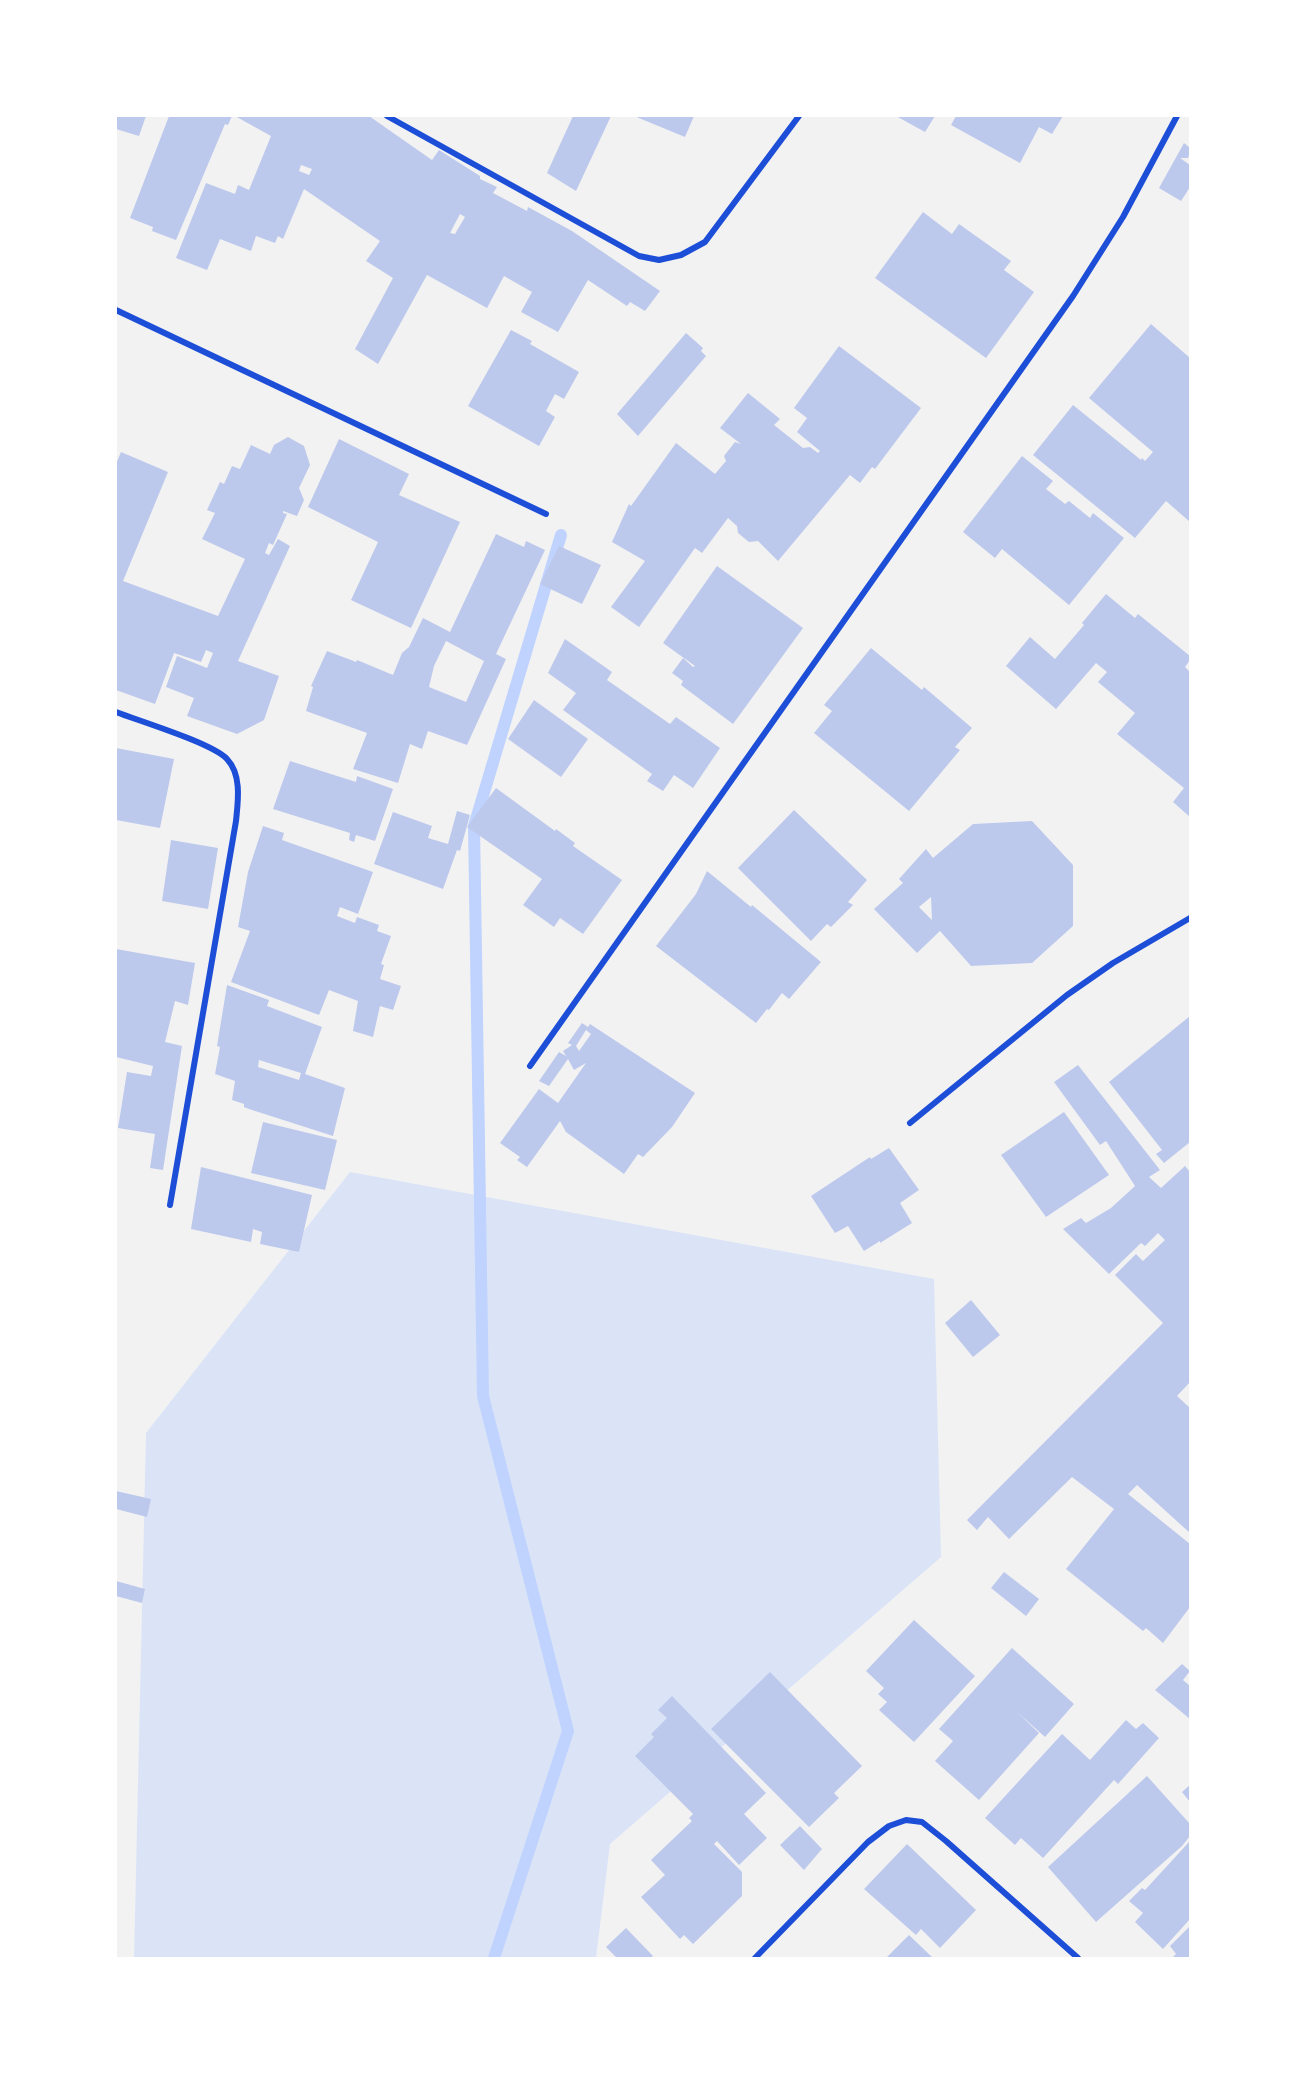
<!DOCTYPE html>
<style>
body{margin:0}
#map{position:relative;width:1306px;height:2074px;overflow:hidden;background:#f2f2f2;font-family:Ubuntu,sans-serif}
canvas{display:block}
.frame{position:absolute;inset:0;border:117px solid #fff;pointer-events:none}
</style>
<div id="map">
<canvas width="1306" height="2074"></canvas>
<div class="frame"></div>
</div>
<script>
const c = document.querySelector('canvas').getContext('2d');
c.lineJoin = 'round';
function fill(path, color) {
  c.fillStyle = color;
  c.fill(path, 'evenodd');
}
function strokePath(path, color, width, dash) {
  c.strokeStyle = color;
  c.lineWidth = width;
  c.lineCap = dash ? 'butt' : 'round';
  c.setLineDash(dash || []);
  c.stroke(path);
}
fill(new Path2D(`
 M 350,1172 L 934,1279 L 941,1557 L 610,1844 L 596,1958 L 134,1958 L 146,1433 Z`), '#dbe4f7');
strokePath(new Path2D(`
 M 494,1958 L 568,1731 L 483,1396 L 474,826 L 561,535`), '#bfd3fe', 12);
fill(new Path2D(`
 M 116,116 L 146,116 L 139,136 L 116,129 Z
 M 169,116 L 232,116 L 228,125 L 225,124 L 176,240 L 152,231 L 153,227 L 130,218 Z
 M 235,116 L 369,116 L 432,160 L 439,150 L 480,176 L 480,179 L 497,187 L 493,193 L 527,211 L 528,207 L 572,231 L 660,291 L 645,311 L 630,302 L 627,306 L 588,280 L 558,332 L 521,312 L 532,292 L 504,276 L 487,308 L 427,275 L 378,364 L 355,349 L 393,278 L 366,261 L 380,241 L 304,189 L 283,239 L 278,236 L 275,243 L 256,236 L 251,251 L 220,239 L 207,270 L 176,258 L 206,183 L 235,194 L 238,185 L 249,190 L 271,136 ZM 301,165 L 312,169 L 309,175 L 299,171 ZM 460,214 L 465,217 L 455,234 L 450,233 Z
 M 573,116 L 611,116 L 576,191 L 547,173 Z
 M 634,116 L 694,116 L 685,137 Z
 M 896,116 L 935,116 L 925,132 Z
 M 956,116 L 1063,116 L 1052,134 L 1039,127 L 1020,163 L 951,125 Z
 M 1184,143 L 1190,148 L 1190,153 L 1188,158 L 1180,158 L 1190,165 L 1190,187 L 1181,201 L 1159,188 Z
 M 923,212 L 952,234 L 959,224 L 1011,261 L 1004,270 L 1034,292 L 986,358 L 875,278 Z
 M 1151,324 L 1190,358 L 1190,522 L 1166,501 L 1135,538 L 1033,455 L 1073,405 L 1141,460 L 1142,458 L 1145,461 L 1153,452 L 1089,398 Z
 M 511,330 L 532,341 L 530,344 L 579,372 L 564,399 L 555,394 L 546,411 L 555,417 L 539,446 L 468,406 Z
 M 686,333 L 703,348 L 701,351 L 706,356 L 638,436 L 617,414 Z
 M 839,346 L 921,408 L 875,469 L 872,467 L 860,483 L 850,475 L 778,561 L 758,541 L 749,542 L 738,533 L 737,526 L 728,518 L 702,553 L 695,548 L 639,627 L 611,607 L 645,561 L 612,542 L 629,504 L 631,506 L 676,443 L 715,474 L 726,461 L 724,456 L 735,442 L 741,444 L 720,428 L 748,393 L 780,419 L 774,425 L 803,448 L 810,447 L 818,453 L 820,451 L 797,432 L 807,418 L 794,408 Z
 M 288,437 L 304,446 L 310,465 L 299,488 L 304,500 L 297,516 L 283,511 L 283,513 L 287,514 L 273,545 L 269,543 L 265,553 L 269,555 L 278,539 L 290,546 L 238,661 L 279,676 L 264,720 L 237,734 L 187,716 L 194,698 L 166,687 L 177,656 L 207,668 L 213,653 L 206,650 L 201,662 L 174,653 L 155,704 L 116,690 L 116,464 L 121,452 L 168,472 L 123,581 L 218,616 L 245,559 L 202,539 L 215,513 L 207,510 L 220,482 L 224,484 L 232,466 L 240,469 L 251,445 L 270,454 L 274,445 Z
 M 339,439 L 409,474 L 399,495 L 460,522 L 411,628 L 351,600 L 378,542 L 308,507 Z
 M 1022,456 L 1053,481 L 1046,489 L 1065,504 L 1069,501 L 1090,518 L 1093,513 L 1124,538 L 1069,605 L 1002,549 L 995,558 L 963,532 Z
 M 496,534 L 524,547 L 526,541 L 545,550 L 496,654 L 506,659 L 467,745 L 428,731 L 422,749 L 410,744 L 398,783 L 353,769 L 367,733 L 306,711 L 313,687 L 311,686 L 327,651 L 351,660 L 356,662 L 357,660 L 393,675 L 402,653 L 409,647 L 423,618 L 450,632 ZM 446,641 L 484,661 L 466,702 L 429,687 L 434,666 Z
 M 559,546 L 601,565 L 582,604 L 540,584 Z
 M 717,566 L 803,628 L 733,724 L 681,685 L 683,681 L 672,673 L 683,658 L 693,667 L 695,666 L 663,643 Z
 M 1106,594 L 1135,618 L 1138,614 L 1190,656 L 1190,660 L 1185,667 L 1190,672 L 1190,817 L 1173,802 L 1184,788 L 1117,734 L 1135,713 L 1098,682 L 1107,672 L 1096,663 L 1056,709 L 1006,666 L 1030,637 L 1055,659 L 1084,625 L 1082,623 Z
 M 565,639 L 612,672 L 607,680 L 670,724 L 676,717 L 720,748 L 693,788 L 674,775 L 663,791 L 647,781 L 652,774 L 563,710 L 576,693 L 548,673 Z
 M 871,648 L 922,690 L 924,687 L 972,728 L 955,747 L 960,750 L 909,811 L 814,733 L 832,711 L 824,705 Z
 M 534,700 L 588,739 L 561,777 L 508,739 Z
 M 116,748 L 174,759 L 160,828 L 116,820 Z
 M 290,761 L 356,782 L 357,776 L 393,789 L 375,841 L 356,835 L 354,842 L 349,840 L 350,833 L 273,809 Z
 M 496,788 L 555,831 L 556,829 L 575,843 L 573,846 L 622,880 L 583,934 L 560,918 L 554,927 L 523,905 L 542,879 L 467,827 Z
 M 794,810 L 867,880 L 848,902 L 853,905 L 831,927 L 827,924 L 811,941 L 738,868 Z
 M 457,811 L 470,815 L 460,851 L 457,850 L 443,889 L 374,864 L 393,812 L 432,826 L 428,838 L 448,844 Z
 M 1032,821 L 1073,865 L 1073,926 L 1032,963 L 971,966 L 940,931 L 917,953 L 874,909 L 903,883 L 899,879 L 926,849 L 933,858 L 973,824 ZM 931,897 L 932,920 L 919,907 Z
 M 263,826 L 284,833 L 282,840 L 373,872 L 358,914 L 340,907 L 337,916 L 355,923 L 357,917 L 379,925 L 377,931 L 391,936 L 381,964 L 384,965 L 380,979 L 401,986 L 393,1010 L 380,1006 L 373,1037 L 353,1031 L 358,1001 L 329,990 L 319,1015 L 231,982 L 250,931 L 238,927 L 248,872 Z
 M 171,840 L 218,848 L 208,909 L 162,901 Z
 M 707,871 L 751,907 L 752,905 L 821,962 L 789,999 L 782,993 L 769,1010 L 767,1009 L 756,1023 L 656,946 L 696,894 Z
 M 116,949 L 195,963 L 188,1005 L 175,1001 L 165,1042 L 182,1046 L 163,1170 L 150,1168 L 155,1134 L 118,1128 L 127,1072 L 151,1076 L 153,1066 L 116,1057 Z
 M 227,985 L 269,1000 L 267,1006 L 322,1027 L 305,1074 L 345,1088 L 333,1136 L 249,1109 L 244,1107 L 244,1104 L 232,1100 L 235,1081 L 215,1074 L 220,1047 L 217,1046 ZM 259,1060 L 301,1073 L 299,1080 L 258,1067 Z
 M 1190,1016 L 1190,1142 L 1164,1163 L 1156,1154 L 1162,1150 L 1109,1082 Z
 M 582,1023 L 588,1027 L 590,1024 L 695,1093 L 672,1127 L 643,1157 L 638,1154 L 624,1174 L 566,1132 L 560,1121 L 527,1167 L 517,1160 L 520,1157 L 500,1143 L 539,1089 L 558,1103 L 586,1063 L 574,1070 L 568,1059 L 549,1086 L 539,1081 L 559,1052 L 566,1056 L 563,1051 L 572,1045 L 568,1043 ZM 586,1030 L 591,1034 L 579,1051 L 576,1046 Z
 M 1078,1065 L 1160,1170 L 1149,1177 L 1161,1188 L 1185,1166 L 1190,1172 L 1190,1382 L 1177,1396 L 1190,1408 L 1190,1533 L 1137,1485 L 1128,1494 L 1190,1544 L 1190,1607 L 1163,1643 L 1146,1628 L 1143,1631 L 1066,1569 L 1114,1509 L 1072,1477 L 1009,1539 L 988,1517 L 977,1530 L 967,1520 L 1163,1323 L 1115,1275 L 1136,1254 L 1143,1261 L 1165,1240 L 1158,1233 L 1145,1246 L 1141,1243 L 1109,1274 L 1063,1229 L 1081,1218 L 1086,1223 L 1111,1208 L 1135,1186 L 1106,1141 L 1100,1145 L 1054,1082 Z
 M 1064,1112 L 1109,1175 L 1046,1217 L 1001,1155 Z
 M 263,1122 L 337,1140 L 325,1190 L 251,1173 Z
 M 889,1148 L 919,1190 L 900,1203 L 912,1223 L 880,1243 L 880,1241 L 864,1251 L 848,1226 L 835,1233 L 811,1196 L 870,1157 L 871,1159 Z
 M 201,1167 L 312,1195 L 299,1252 L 260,1244 L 262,1232 L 253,1229 L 251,1242 L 191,1229 Z
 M 971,1300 L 1000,1335 L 973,1357 L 945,1323 Z
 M 116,1491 L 151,1499 L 147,1517 L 116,1509 Z
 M 1004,1572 L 1039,1599 L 1026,1616 L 991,1588 Z
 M 116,1581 L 145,1589 L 142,1603 L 116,1596 Z
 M 914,1620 L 975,1676 L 914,1742 L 879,1710 L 887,1702 L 878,1694 L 884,1688 L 866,1671 Z
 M 1012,1648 L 1074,1704 L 1045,1737 L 1016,1711 L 1039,1733 L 979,1800 L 935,1761 L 953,1741 L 939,1729 Z
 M 1182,1664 L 1190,1671 L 1183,1680 L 1190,1686 L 1190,1719 L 1155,1690 Z
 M 770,1672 L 862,1766 L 834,1793 L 839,1798 L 809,1827 L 711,1729 Z
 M 672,1696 L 766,1793 L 744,1814 L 767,1838 L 739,1865 L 717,1841 L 714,1844 L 742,1872 L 742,1896 L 693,1944 L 684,1935 L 680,1939 L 641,1897 L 665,1875 L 651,1860 L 692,1821 L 689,1818 L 693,1814 L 635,1756 L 654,1737 L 651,1734 L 667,1718 L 658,1710 Z
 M 1126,1720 L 1136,1729 L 1143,1723 L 1159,1738 L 1118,1784 L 1114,1780 L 1043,1858 L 1021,1838 L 1015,1845 L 985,1818 L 1062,1734 L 1090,1760 Z
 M 1147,1776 L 1190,1824 L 1190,1836 L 1182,1846 L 1096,1922 L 1048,1867 Z
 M 1190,1785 L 1190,1802 L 1182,1792 Z
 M 800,1826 L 822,1849 L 804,1870 L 780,1845 Z
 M 1189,1842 L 1190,1919 L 1163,1949 L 1135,1922 L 1143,1913 L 1129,1901 L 1142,1888 L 1145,1890 Z
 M 907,1844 L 976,1910 L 940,1948 L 921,1929 L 916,1935 L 864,1889 Z
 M 1190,1926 L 1190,1958 L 1172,1958 L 1176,1954 L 1170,1946 Z
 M 626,1928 L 653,1956 L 650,1958 L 617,1958 L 606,1947 Z
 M 909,1935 L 933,1958 L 886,1958 Z`), '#bdc9ec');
strokePath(new Path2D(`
 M 387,116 L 639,256 L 659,260 L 681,255 L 705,242 L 799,116
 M 116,310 L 546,514
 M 116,712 C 139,721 212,743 227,759 C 242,775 238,801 236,821 L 170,1205
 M 530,1066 L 1073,296 L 1123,217 L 1177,116
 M 910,1123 L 1067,995 L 1113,963 L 1190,918
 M 755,1958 L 868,1842 L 889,1826 L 906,1820 L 922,1822 L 946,1841 L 1078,1958`), '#1d4ed8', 6);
</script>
